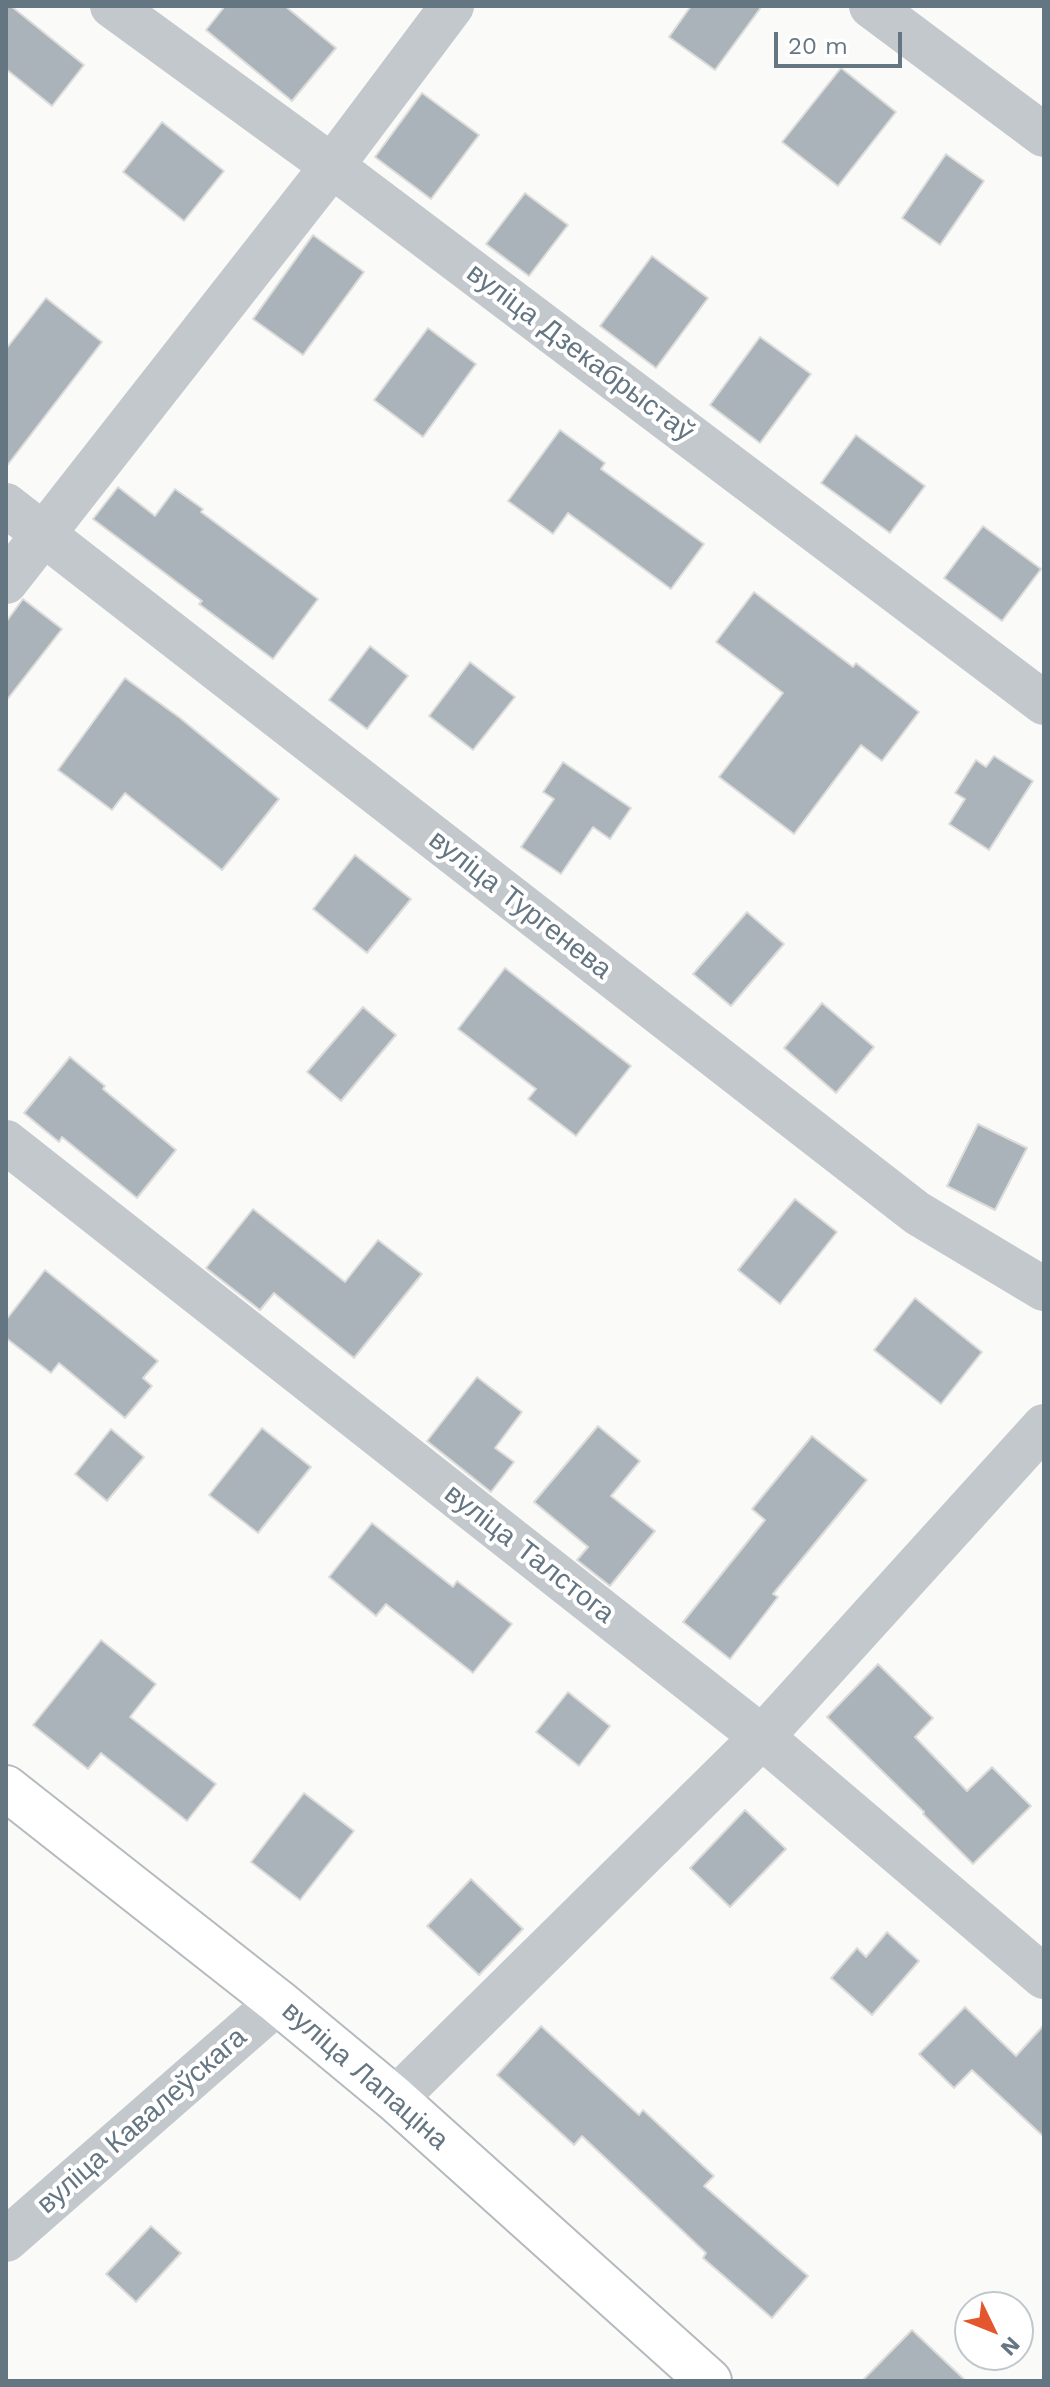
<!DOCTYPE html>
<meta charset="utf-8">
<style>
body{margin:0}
#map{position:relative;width:1050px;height:2387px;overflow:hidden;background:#fafaf8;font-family:"Work Sans",sans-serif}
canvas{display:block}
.frame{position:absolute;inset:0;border:8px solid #657683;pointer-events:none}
.north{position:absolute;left:954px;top:2291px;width:80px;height:80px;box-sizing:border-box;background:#fff;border:2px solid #c1c8cd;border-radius:50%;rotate:133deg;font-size:22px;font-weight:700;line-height:32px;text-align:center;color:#657683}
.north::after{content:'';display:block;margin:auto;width:28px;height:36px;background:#e4572e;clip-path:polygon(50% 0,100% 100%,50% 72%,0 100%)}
.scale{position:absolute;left:774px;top:32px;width:128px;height:36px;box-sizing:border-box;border:4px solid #657683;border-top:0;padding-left:10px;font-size:24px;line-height:28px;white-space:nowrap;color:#657683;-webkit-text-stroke:6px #fff;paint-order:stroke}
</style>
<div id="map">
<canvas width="1050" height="2387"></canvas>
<div class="frame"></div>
<div class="north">N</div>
<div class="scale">20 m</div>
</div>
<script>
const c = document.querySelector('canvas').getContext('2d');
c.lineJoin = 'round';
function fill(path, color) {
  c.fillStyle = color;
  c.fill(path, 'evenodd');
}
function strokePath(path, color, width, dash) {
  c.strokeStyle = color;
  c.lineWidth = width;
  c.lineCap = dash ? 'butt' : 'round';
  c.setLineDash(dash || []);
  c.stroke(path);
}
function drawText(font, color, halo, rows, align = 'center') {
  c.font = font + ' "Work Sans",sans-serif';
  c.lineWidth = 8;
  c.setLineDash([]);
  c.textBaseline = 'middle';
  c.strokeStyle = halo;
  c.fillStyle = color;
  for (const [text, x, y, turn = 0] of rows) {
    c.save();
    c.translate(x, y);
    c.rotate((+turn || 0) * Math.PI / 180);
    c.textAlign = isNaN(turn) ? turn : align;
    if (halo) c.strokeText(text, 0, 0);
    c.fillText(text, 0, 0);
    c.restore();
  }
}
const building = new Path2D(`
 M 6,6 L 11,6 L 84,65 L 52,106 L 6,69 Z
 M 225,6 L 285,6 L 336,48 L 292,101 L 206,30 Z
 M 691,6 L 762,6 L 715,70 L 669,37 Z
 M 841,68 L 896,112 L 838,186 L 782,142 Z
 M 422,93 L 479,135 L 431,199 L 375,157 Z
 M 162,122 L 224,171 L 184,221 L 123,172 Z
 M 946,154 L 984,181 L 940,245 L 902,218 Z
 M 525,193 L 568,225 L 529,276 L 486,244 Z
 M 313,235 L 364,272 L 303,355 L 253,319 Z
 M 652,256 L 708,298 L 656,368 L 600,326 Z
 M 46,298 L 102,342 L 6,467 L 6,349 Z
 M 428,328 L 476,364 L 423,437 L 374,400 Z
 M 760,337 L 811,374 L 760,443 L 710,405 Z
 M 560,430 L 605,463 L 601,469 L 704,544 L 671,589 L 568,513 L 553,534 L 508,501 Z
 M 856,435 L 925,486 L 890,533 L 821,483 Z
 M 118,487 L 155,516 L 175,489 L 203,509 L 201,512 L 318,599 L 273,659 L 199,604 L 202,601 L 93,519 Z
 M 983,526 L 1041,569 L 1002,621 L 944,578 Z
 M 754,592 L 853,667 L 856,663 L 919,712 L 882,761 L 861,745 L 794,834 L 719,777 L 783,693 L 716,642 Z
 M 23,599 L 62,629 L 6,701 L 6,622 Z
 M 370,646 L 408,676 L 367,729 L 329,700 Z
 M 470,662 L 515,697 L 473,750 L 429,716 Z
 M 125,678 L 180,718 L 279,799 L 222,870 L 125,793 L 112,810 L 58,770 Z
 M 994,756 L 1033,781 L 989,850 L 949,824 L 965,799 L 955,793 L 976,760 L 986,767 Z
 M 563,762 L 631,808 L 610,839 L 593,827 L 561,874 L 521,847 L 554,799 L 543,792 Z
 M 355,855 L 411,899 L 367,953 L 313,909 Z
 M 747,912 L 784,944 L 731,1006 L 693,974 Z
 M 505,968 L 631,1066 L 576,1136 L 528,1099 L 536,1089 L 458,1029 Z
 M 822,1003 L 874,1047 L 836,1093 L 784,1048 Z
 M 363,1007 L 396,1035 L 341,1101 L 307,1072 Z
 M 70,1057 L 105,1086 L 103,1089 L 176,1150 L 137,1198 L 62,1137 L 59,1142 L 24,1113 Z
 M 978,1124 L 1027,1148 L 995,1210 L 947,1186 Z
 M 795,1199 L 837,1232 L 780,1304 L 738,1270 Z
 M 253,1209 L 345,1282 L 378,1240 L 422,1274 L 354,1358 L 274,1293 L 260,1310 L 206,1268 Z
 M 45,1270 L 158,1361 L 143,1378 L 152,1386 L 125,1418 L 59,1363 L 51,1373 L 6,1338 L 6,1320 Z
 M 915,1298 L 982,1352 L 941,1404 L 874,1350 Z
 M 477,1377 L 522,1412 L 495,1448 L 514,1462 L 491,1492 L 427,1441 Z
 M 598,1426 L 640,1461 L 611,1496 L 655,1531 L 610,1586 L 577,1560 L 588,1547 L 534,1502 Z
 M 262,1428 L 311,1467 L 258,1533 L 209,1495 Z
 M 111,1429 L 144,1457 L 107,1501 L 75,1474 Z
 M 812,1436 L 867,1480 L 773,1594 L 778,1597 L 730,1659 L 683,1622 L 765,1520 L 752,1509 Z
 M 372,1523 L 453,1587 L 457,1581 L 512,1624 L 473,1673 L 386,1604 L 376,1616 L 329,1577 Z
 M 101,1640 L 156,1684 L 130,1717 L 216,1784 L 187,1821 L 101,1753 L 88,1769 L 33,1725 Z
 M 878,1664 L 933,1718 L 915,1737 L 967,1791 L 992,1767 L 1031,1806 L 973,1864 L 923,1814 L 924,1812 L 827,1717 Z
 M 568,1692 L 610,1726 L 579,1766 L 536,1732 Z
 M 304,1793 L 354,1831 L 300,1900 L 251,1862 Z
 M 745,1810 L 786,1849 L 730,1907 L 690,1868 Z
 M 471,1879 L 523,1929 L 479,1975 L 427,1926 Z
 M 887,1932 L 919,1961 L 872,2015 L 831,1978 L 857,1948 L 866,1957 Z
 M 965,2007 L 1016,2056 L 1044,2025 L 1044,2137 L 972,2070 L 954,2088 L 919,2054 Z
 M 541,2026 L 639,2115 L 643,2110 L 714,2176 L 704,2186 L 808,2276 L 772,2318 L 703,2258 L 706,2253 L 582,2136 L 574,2145 L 497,2075 Z
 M 151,2226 L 181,2253 L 136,2302 L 106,2274 Z
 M 912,2330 L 966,2381 L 862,2381 Z`);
fill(building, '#aab3b9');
strokePath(building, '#dcdcda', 2);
const primary = new Path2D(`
 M 6,1788 L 278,2002 L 395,2099 L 709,2381`);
strokePath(primary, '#b5babe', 48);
strokePath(new Path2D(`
 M 112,6 L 332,166 L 1044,703
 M 871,6 L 1044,135
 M 6,505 L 917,1213 L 1044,1289
 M 6,582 L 332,166 L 452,6
 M 6,1142 L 762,1737 L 1044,1977
 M 395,2099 L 762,1737 L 1044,1426
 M 6,2240 L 278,2002`), '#c3c8cc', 44);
strokePath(primary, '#fff', 44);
drawText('28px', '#657683', '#fff', [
 ["вуліца Дзекабрыстаў",580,353,37],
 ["вуліца Тургенева",520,905,38],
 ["вуліца Талстога",529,1554,38],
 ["вуліца Лапаціна",365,2076,41],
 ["вуліца Кавалеўскага",142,2121,-41]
]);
</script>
